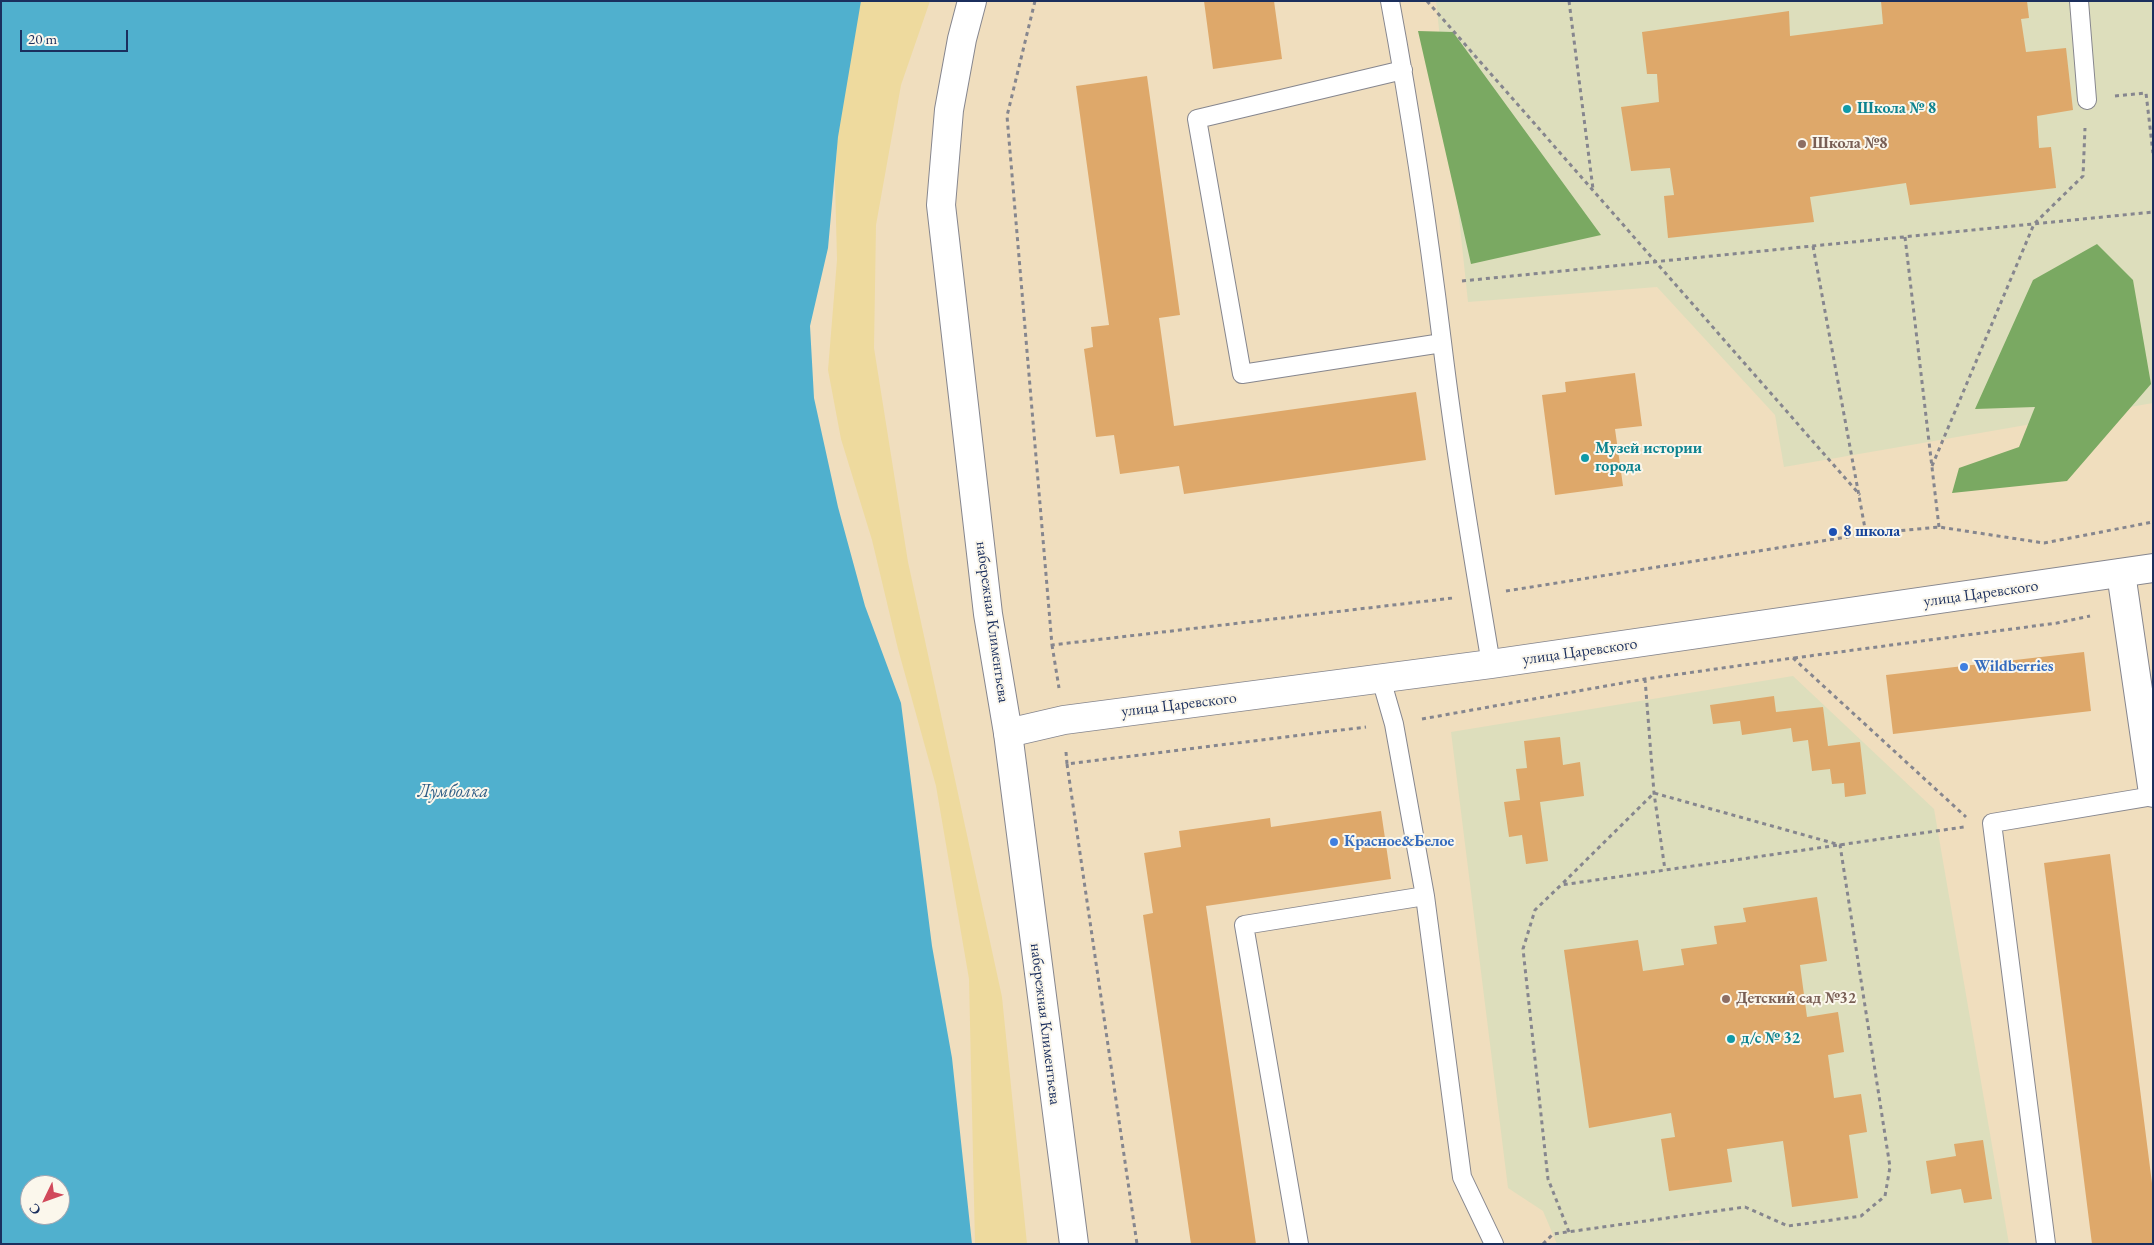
<!DOCTYPE html>
<meta charset="utf-8">
<style>
body{margin:0}
#map{position:relative;width:2154px;height:1245px;overflow:hidden;background:#f0debe;font-family:"EB Garamond",serif}
canvas{display:block}
.frame{position:absolute;inset:0;border:2px solid #1b2f5e;pointer-events:none}
.north{position:absolute;left:20px;top:1175px;width:50px;height:50px;box-sizing:border-box;background:#fbf7ec;border:1px solid #a1a7b3;border-radius:50%;rotate:228deg;font-size:14px;font-weight:700;line-height:20px;text-align:center;color:#1b2f5e}
.north::after{content:'';display:block;margin:auto;width:18px;height:22px;background:#d1495b;clip-path:polygon(50% 0,100% 100%,50% 72%,0 100%)}
.scale{position:absolute;left:20px;top:30px;width:108px;height:22px;box-sizing:border-box;border:2px solid #1b2f5e;border-top:0;padding-left:6px;font-size:15px;line-height:18px;white-space:nowrap;color:#1b2f5e;-webkit-text-stroke:4px #fbf7ec;paint-order:stroke}
</style>
<div id="map">
<canvas width="2154" height="1245"></canvas>
<div class="frame"></div>
<div class="north">С</div>
<div class="scale">20 m</div>
</div>
<script>
const c = document.querySelector('canvas').getContext('2d');
c.lineJoin = 'round';
function fill(path, color) {
  c.fillStyle = color;
  c.fill(path, 'evenodd');
}
function strokePath(path, color, width, dash) {
  c.strokeStyle = color;
  c.lineWidth = width;
  c.lineCap = dash ? 'butt' : 'round';
  c.setLineDash(dash || []);
  c.stroke(path);
}
function drawText(font, color, halo, rows, align = 'center') {
  c.font = font + ' "EB Garamond",serif';
  c.lineWidth = 4;
  c.setLineDash([]);
  c.textBaseline = 'middle';
  c.strokeStyle = halo;
  c.fillStyle = color;
  for (const [text, x, y, turn = 0] of rows) {
    c.save();
    c.translate(x, y);
    c.rotate((+turn || 0) * Math.PI / 180);
    c.textAlign = isNaN(turn) ? turn : align;
    if (halo) c.strokeText(text, 0, 0);
    c.fillText(text, 0, 0);
    c.restore();
  }
}
fill(new Path2D(`
 M 1436,1 L 2153,1 L 2153,403 L 1784,467 L 1775,415 L 1657,287 L 1468,302 Z
 M 1793,676 L 1934,809 L 2009,1244 L 1700,1244 L 1699,1240 L 1646,1244 L 1557,1244 L 1543,1211 L 1508,1188 L 1451,732 Z`), '#dddebc');
fill(new Path2D(`
 M 1418,31 L 1453,32 L 1601,235 L 1471,264 Z
 M 2097,244 L 2133,280 L 2151,384 L 2067,481 L 1952,493 L 1959,468 L 2019,447 L 2035,407 L 1975,409 L 2033,280 Z`), '#7aa962');
fill(new Path2D(`
 M 853,1 L 930,1 L 901,85 L 876,225 L 874,348 L 908,562 L 1002,997 L 1027,1244 L 975,1244 L 969,979 L 936,786 L 898,649 L 872,540 L 841,439 L 828,370 L 837,260 L 835,181 L 840,88 Z`), '#eeda9e');
fill(new Path2D(`
 M 1,1 L 861,1 L 838,137 L 828,248 L 810,326 L 814,398 L 838,507 L 865,606 L 901,703 L 932,946 L 952,1058 L 972,1244 L 1,1244 ZM 30,1185 L 60,1185 L 60,1215 L 30,1215 Z`), '#50b0ce');
fill(new Path2D(`
 M 1204,1 L 1274,1 L 1282,59 L 1213,69 Z
 M 1881,1 L 2027,1 L 2029,18 L 2021,19 L 2026,52 L 2066,48 L 2073,110 L 2037,116 L 2039,148 L 2051,147 L 2056,188 L 1910,205 L 1906,183 L 1810,197 L 1814,222 L 1668,238 L 1664,196 L 1674,195 L 1670,168 L 1631,171 L 1621,107 L 1659,102 L 1657,74 L 1647,74 L 1642,32 L 1789,11 L 1790,36 L 1883,24 Z
 M 1147,76 L 1180,315 L 1159,318 L 1174,426 L 1416,392 L 1426,460 L 1184,494 L 1179,466 L 1120,474 L 1114,435 L 1096,437 L 1084,349 L 1093,347 L 1091,327 L 1109,325 L 1076,86 Z
 M 1635,373 L 1642,426 L 1615,429 L 1623,486 L 1555,495 L 1542,395 L 1566,392 L 1565,382 Z
 M 2084,652 L 2091,711 L 1893,734 L 1886,675 Z
 M 1774,696 L 1776,712 L 1823,707 L 1828,746 L 1860,742 L 1866,794 L 1845,797 L 1844,783 L 1832,784 L 1830,769 L 1812,771 L 1808,740 L 1793,742 L 1791,728 L 1742,735 L 1740,721 L 1713,724 L 1710,705 Z
 M 1560,737 L 1563,765 L 1580,762 L 1584,796 L 1540,802 L 1548,861 L 1526,864 L 1522,835 L 1509,837 L 1504,802 L 1520,800 L 1516,769 L 1527,768 L 1524,741 Z
 M 1381,811 L 1391,879 L 1206,906 L 1256,1244 L 1191,1244 L 1143,915 L 1153,913 L 1144,853 L 1181,847 L 1179,831 L 1270,818 L 1271,827 Z
 M 2110,854 L 2153,1191 L 2153,1244 L 2092,1244 L 2044,863 Z
 M 1817,897 L 1827,961 L 1800,965 L 1807,1017 L 1838,1012 L 1844,1052 L 1828,1055 L 1834,1098 L 1861,1094 L 1867,1132 L 1849,1135 L 1858,1198 L 1792,1207 L 1783,1141 L 1727,1149 L 1732,1182 L 1669,1191 L 1661,1139 L 1675,1137 L 1671,1113 L 1589,1128 L 1564,950 L 1638,940 L 1643,971 L 1684,965 L 1681,949 L 1717,944 L 1714,926 L 1746,922 L 1743,908 Z
 M 1983,1140 L 1992,1199 L 1964,1203 L 1961,1189 L 1931,1194 L 1926,1161 L 1956,1156 L 1954,1144 Z`), '#dea86a');
const service = new Path2D(`
 M 1390,1 C 1411,114 1428,228 1442,342 C 1455,450 1473,557 1491,664
 M 2079,1 L 2087,100
 M 1403,70 L 1197,119 L 1242,374 L 1442,343
 M 1381,679 L 1394,724 L 1425,896 L 1462,1177 L 1494,1244
 M 1299,1244 L 1244,925 L 1425,896
 M 2046,1244 L 1992,823 L 2153,796`);
const minor = new Path2D(`
 M 2121,573 L 2153,793
 M 1008,733 L 1074,1244`);
const tertiary = new Path2D(`
 M 972,1 L 962,39 L 949,110 L 941,205 L 988,614 L 1008,733 L 1064,720 L 1491,664 L 2153,568`);
strokePath(service, '#86868e', 20);
strokePath(minor, '#86868e', 30);
strokePath(tertiary, '#86868e', 30);
strokePath(new Path2D(`
 M 1035,1 L 1007,116 L 1052,645 L 1453,598
 M 1427,1 L 1860,495
 M 1569,1 L 1593,189
 M 2115,96 L 2146,93 L 2153,153
 M 1905,237 L 1939,527
 M 1813,246 L 1866,534
 M 1462,281 L 2153,212
 M 1932,466 L 2034,224 L 2083,176 L 2085,128
 M 1506,591 L 1866,534 L 1939,527 L 2044,543 L 2153,522
 M 1052,645 L 1059,688
 M 1794,658 L 2057,623 L 2090,616
 M 1645,679 L 1654,793 L 1665,870
 M 1422,719 L 1645,679 L 1793,658 L 1966,817
 M 1066,752 L 1067,764 L 1366,727
 M 1067,764 L 1137,1244
 M 1569,1232 L 1548,1179 L 1523,949 L 1535,910 L 1561,885 L 1964,827
 M 1543,1244 L 1553,1234 L 1745,1207 L 1788,1226 L 1861,1216 L 1885,1196 L 1890,1167 L 1840,845 L 1654,793 L 1561,885`), '#86868e', 3, [4, 4]);
strokePath(service, '#fff', 18);
strokePath(minor, '#fff', 28);
strokePath(tertiary, '#fff', 28);
for (const [x, y, r, color] of [
 [1847,109,5,"#0f9aa8"],
 [1802,144,5,"#8d6e63"],
 [1585,458,5,"#0f9aa8"],
 [1833,532,5,"#1a4fb4"],
 [1964,667,5,"#3f7fe0"],
 [1334,842,5,"#3f7fe0"],
 [1726,999,5,"#8d6e63"],
 [1731,1039,5,"#0f9aa8"]
]) {
  const dot = new Path2D();
  dot.arc(x, y, r, 0, 2 * Math.PI);
  c.fillStyle = color;
  c.fill(dot);
  strokePath(dot, '#fbf7ec', 2);
}
drawText('bold 16px', '#0d838f', '#fbf7ec', [
 ["Школа № 8",1857,109],
 ["Музей истории",1595,449],
 ["города",1595,467],
 ["д/с № 32",1741,1039]
], 'left');
drawText('bold 16px', '#785e54', '#fbf7ec', [
 ["Школа №8",1812,144],
 ["Детский сад №32",1736,999]
], 'left');
drawText('bold 16px', '#164399', '#fbf7ec', [
 ["8 школа",1843,532]
], 'left');
drawText('16px', '#1b2f5e', '#fbf7ec', [
 ["улица Царевского",1981,594,-8],
 ["набережная Климентьева",992,622,82],
 ["улица Царевского",1580,652,-8],
 ["улица Царевского",1179,705,-7],
 ["набережная Климентьева",1045,1024,83]
]);
drawText('bold 16px', '#366cbe', '#fbf7ec', [
 ["Wildberries",1974,667],
 ["Красное&Белое",1344,842]
], 'left');
drawText('italic 18px', '#2e5c85', '#fbf7ec', [
 ["Лумболка",453,792]
]);
</script>
